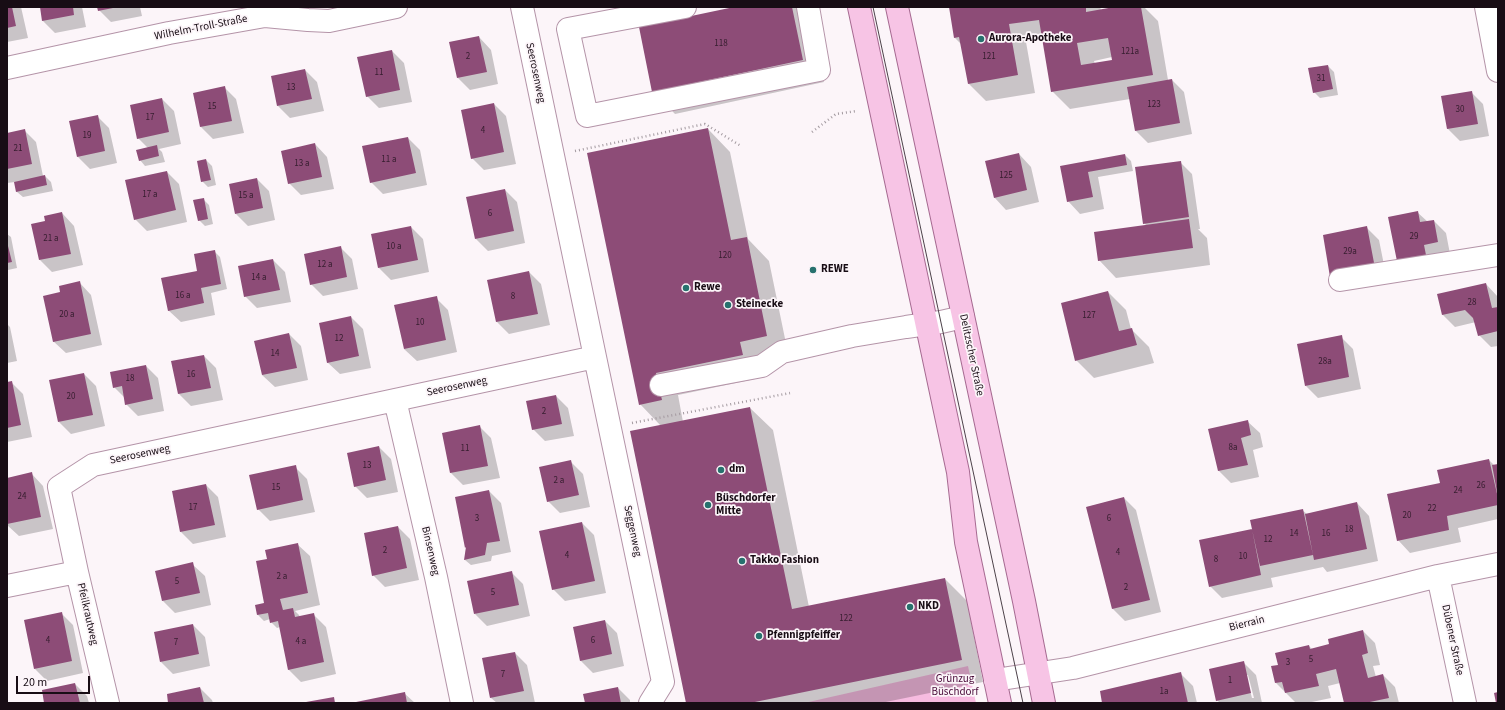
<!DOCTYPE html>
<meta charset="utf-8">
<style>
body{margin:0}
#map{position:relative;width:1505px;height:710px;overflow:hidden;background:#fcf5f9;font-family:"Source Sans 3",sans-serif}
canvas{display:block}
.frame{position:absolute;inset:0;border:8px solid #180d15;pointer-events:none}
.scale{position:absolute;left:16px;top:676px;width:74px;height:18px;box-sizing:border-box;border:2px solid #180d15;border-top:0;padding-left:5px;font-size:12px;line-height:14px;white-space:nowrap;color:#180d15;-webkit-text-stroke:3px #fcf5f9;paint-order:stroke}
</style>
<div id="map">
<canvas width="1505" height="710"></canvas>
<div class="frame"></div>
<div class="scale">20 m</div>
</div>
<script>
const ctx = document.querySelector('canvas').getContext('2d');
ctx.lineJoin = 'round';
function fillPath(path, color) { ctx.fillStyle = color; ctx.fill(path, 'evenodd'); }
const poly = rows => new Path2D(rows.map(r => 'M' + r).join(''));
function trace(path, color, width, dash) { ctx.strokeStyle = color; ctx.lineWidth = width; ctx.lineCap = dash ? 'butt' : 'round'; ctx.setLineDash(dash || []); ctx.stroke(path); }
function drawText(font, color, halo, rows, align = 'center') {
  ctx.font = font + ' "Source Sans 3",sans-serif'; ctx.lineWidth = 3.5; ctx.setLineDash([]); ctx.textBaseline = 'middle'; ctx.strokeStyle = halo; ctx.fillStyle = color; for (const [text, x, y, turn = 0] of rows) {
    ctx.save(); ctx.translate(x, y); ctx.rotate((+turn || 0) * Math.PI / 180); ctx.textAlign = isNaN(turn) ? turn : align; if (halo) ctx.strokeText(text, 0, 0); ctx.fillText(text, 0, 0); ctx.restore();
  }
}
fillPath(poly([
 [968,666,976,703,804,703]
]), '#f6bbe0');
fillPath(poly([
 [7,7,21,7,28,38,7,42],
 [41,7,82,7,86,27,55,33,43,21],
 [98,7,140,7,142,16,111,22,99,10],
 [739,7,800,7,811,19,824,82,675,114,653,91],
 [950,7,1100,7,1101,10,1120,7,1144,7,1158,21,1168,80,1172,80,1184,92,1192,134,1148,143,1136,131,1130,99,1070,109,1052,91,1044,39,1026,42,1035,93,986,101,969,84,962,45,955,38],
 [1112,57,1113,61,1095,64,1094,61],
 [479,37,491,50,498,84,470,90,458,78],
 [392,51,404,63,412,102,379,108,367,96],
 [1328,66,1334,72,1338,95,1320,98,1314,92],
 [305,70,317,82,324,111,290,118,278,106],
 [224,87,236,99,244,133,213,139,201,127,194,94],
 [1471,92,1483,104,1489,136,1460,141,1448,129,1442,97],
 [162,99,174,111,181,144,159,149,162,152,165,162,145,166,140,160,148,148,138,138],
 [494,104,506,116,516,164,484,170,472,158],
 [97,116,109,128,117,163,90,169,78,157],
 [708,129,730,152,748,239,769,261,789,358,762,364,765,377,678,395,683,422,750,408,773,430,809,607,945,579,967,601,983,682,881,703,687,703,661,426,640,404],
 [24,130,36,142,43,176,45,176,51,182,53,191,23,197,17,192,15,182,7,183,7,134],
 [408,138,420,150,427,185,383,194,371,182],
 [315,144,327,157,334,189,301,195,289,183],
 [1019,154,1031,167,1039,202,1006,210,994,197],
 [1125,155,1131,161,1133,171,1098,177,1104,209,1080,214,1068,201,1061,167],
 [206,160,212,166,216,185,208,187,202,181],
 [1180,162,1192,174,1200,229,1198,229,1207,238,1210,265,1116,278,1099,260,1147,226,1144,223],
 [167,172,179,184,187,222,147,231,135,219],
 [257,179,269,191,275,220,248,226,236,214],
 [505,190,517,202,525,243,488,251,476,239],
 [203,199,209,205,213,224,205,226,199,220],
 [1417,212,1428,222,1434,221,1446,233,1450,254,1411,277],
 [62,213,74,226,83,265,52,272,40,260,47,222],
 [411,227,423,239,429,272,391,280,379,268],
 [1367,228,1379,240,1387,280,1343,288],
 [7,234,11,237,17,268,8,270,7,268],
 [340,247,352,259,358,289,323,296,311,284],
 [214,251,220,257,227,289,211,293,215,315,181,322,168,310,197,272],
 [273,260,285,272,291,302,257,308,245,296],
 [529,272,541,284,550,325,509,334,497,322,488,281],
 [79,282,91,295,102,345,66,353,53,341,62,293],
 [1486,284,1498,297,1498,346,1491,347,1479,335,1476,322,1455,327,1443,315,1438,295],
 [1108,292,1126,310,1131,329,1149,347,1154,363,1094,378,1076,360],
 [436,298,448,310,457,352,417,361,404,349],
 [351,317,363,329,371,368,340,374,327,362],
 [7,324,10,327,17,361,7,363],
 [289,334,301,346,308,380,275,387,262,375],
 [1341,337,1353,349,1361,389,1318,398,1306,386],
 [204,356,216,368,223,400,191,406,179,394,173,362],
 [146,366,158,378,164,411,138,416,126,404,125,398,114,387],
 [84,374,96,386,105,426,71,434,59,422],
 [11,382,23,394,32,437,7,442,7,383],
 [556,396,568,408,574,436,545,441,533,429],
 [1247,421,1260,433,1263,447,1253,450,1259,477,1231,483,1219,471,1209,430],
 [479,426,491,438,500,478,463,485,451,473,443,434],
 [379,447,391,459,398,492,367,498,355,486],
 [1489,460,1495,466,1498,465,1498,519,1458,528,1461,542,1410,553,1398,540,1441,484],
 [571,462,583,474,590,507,560,513,548,501],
 [295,467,307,479,315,512,270,521,258,509],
 [31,473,43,486,53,529,19,536,7,525,7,479],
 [206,485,218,497,226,537,193,544,181,532],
 [489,491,501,503,511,552,492,556,491,561,471,565,465,560,466,547,456,498],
 [1124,498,1136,510,1161,612,1125,621,1113,609,1087,507],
 [1357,503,1369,516,1378,561,1327,572,1323,567,1271,578,1273,587,1222,598,1210,586,1200,541,1254,530,1302,510,1307,514],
 [582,523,594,535,606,593,565,601,553,589],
 [398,527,410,539,419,580,385,587,373,575],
 [297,544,310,556,320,605,295,611,299,615,300,617,314,615,326,627,336,674,301,682,289,670,280,627,277,628,271,622,270,619,264,621,258,615,256,606,266,603,268,560],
 [192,564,205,576,211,605,175,613,163,601],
 [511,572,523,584,530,616,487,626,475,614],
 [61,613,73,625,83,673,47,681,35,669],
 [605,621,617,633,624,666,593,673,581,661,574,628],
 [193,625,205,637,210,666,173,674,161,662],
 [1363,631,1375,643,1380,665,1373,666,1376,677,1383,675,1395,687,1399,703,1345,703,1340,683,1328,686,1331,698,1307,703,1296,703,1276,683,1279,666,1309,646,1312,649,1330,645],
 [515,653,527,665,535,703,497,703,491,698],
 [1244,663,1256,675,1262,703,1220,703,1217,700],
 [1246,675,1248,675,1254,698,1252,698],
 [1181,674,1193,686,1197,703,1103,703],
 [75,684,87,696,89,703,45,703],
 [200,688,212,700,213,703,170,703],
 [618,688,630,700,630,703,586,703],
 [404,693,415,703,358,703]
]), '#0003');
fillPath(poly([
 [7,7,12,7,16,26,7,28],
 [40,7,73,7,74,15,42,21],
 [97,7,113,7,113,8,98,11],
 [734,7,792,7,803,60,652,92,639,27],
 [949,7,1086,7,1086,12,1114,7,1141,7,1153,75,1051,92,1039,20,1009,24,1018,75,968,84,959,37,954,38],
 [1108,38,1112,60,1081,65,1077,43],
 [479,36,487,72,457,78,449,42],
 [392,50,400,90,366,97,357,57],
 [1328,65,1333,89,1313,93,1308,68],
 [305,69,312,99,277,106,271,76],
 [1172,79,1180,123,1135,131,1127,87],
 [225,86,232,121,200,127,193,93],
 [1472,91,1478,124,1447,129,1441,96],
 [162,98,169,132,137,139,130,105],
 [494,103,504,152,471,159,461,110],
 [98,115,105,151,77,157,69,121],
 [708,128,731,240,747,237,767,336,740,342,743,355,656,373,662,400,639,405,587,153],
 [25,129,32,164,7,169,7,133],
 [408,137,416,173,370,183,362,146],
 [315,143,322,177,288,184,281,151],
 [157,145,159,156,139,161,136,150],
 [1019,153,1027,190,994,198,985,161],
 [1125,154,1127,165,1088,172,1093,197,1067,202,1060,166],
 [206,159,211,180,201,182,197,161],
 [1181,161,1189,217,1143,224,1135,167],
 [167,171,176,210,134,220,125,180],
 [45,175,47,185,16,192,14,182],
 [257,178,263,208,235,214,229,184],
 [505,189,514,231,475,239,466,197],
 [204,198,208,219,198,221,193,200],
 [1418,211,1420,222,1434,220,1438,242,1424,245,1427,260,1398,266,1388,217],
 [62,212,71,254,39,260,31,224,45,221,44,216],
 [1189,219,1193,248,1098,261,1094,232],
 [411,226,418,260,378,268,371,234],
 [1367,226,1375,268,1330,277,1323,235],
 [7,242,12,262,7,263],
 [341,246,347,277,310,285,304,254],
 [215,250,221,284,201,288,204,303,168,311,161,278,197,271,194,254],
 [273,259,280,290,244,297,238,266],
 [529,271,538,314,496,322,487,280],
 [80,281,91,334,53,342,43,296,60,292,59,286],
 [1486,283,1492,308,1498,307,1498,331,1478,336,1473,318,1465,310,1442,315,1437,294],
 [1108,291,1119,331,1132,328,1137,345,1075,361,1061,303],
 [437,296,446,340,404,349,394,305],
 [351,316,359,356,327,363,319,323],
 [289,333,297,368,262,375,254,341],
 [1342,335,1349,377,1305,386,1297,344],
 [204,355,211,388,178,394,171,361],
 [146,365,153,399,125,405,122,386,113,388,110,372],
 [84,373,93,415,58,422,49,380],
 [12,381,21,425,7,428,7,382],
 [556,395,562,424,532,430,526,401],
 [750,407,792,609,945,578,962,660,750,703,686,703,630,431],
 [1248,420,1251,435,1241,438,1248,465,1218,471,1208,429],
 [480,425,488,466,450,473,442,433],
 [379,446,386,480,354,487,347,453],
 [1489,459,1498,498,1498,505,1447,516,1449,530,1397,541,1387,494,1440,483,1437,470],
 [571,460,579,495,547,502,539,467],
 [1498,464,1498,492,1497,492,1492,465],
 [296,465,303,500,257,510,249,475],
 [32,472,41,517,7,524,7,478],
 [206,484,215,525,180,532,172,491],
 [489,490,500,541,487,543,485,555,464,560,466,547,465,548,455,497],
 [1124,497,1150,600,1112,609,1086,507],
 [1357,502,1367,549,1314,560,1305,514],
 [1303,509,1313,555,1260,566,1250,520],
 [582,522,595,581,552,590,539,531],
 [398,526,407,568,372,576,364,533],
 [1252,529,1261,575,1209,587,1199,540],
 [298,543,308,593,280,599,283,610,293,608,295,617,314,613,324,662,288,670,278,621,270,623,268,613,257,615,255,605,264,603,256,561,267,559,265,550],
 [193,562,200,593,162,601,155,571],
 [512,571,519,605,474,614,467,581],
 [62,612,72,661,34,669,24,620],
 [605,620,612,654,580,661,573,627],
 [193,624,199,654,160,662,154,632],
 [1363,630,1368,653,1362,655,1368,678,1383,674,1389,698,1365,703,1344,703,1336,669,1316,674,1319,686,1285,693,1282,682,1275,683,1271,666,1278,665,1275,653,1309,645,1310,649,1329,644,1328,639],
 [515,652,524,691,490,698,482,658],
 [1244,661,1251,693,1216,701,1209,669],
 [1181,672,1188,703,1102,703,1100,691],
 [75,683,80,703,44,703,42,690],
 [200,687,204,703,168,703,167,694],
 [618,687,621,703,585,703,583,694],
 [405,692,407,703,357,703,356,702],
 [1498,692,1498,703,1496,703,1494,693],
 [334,697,335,703,306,703,306,702]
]), '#8d4c77');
const minor = poly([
 [685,7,568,29,587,116,819,70,808,7],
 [1486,7,1498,71],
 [7,68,169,33,265,16,308,20,329,21,396,7],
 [1340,280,1498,255],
 [595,357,663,682,650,703],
 [661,385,762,366,782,352,852,336,906,327,941,322,963,317],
 [395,400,436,577,462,703],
 [77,572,59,487,93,465,595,357,522,7],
 [1438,576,1465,703],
 [7,586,77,572,108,703],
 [995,680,1073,668,1438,576,1498,564]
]);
const major = poly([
 [859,7,958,472,966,542,1000,703],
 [897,7,1024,601,1044,703]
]);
trace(minor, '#b494a8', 24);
trace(major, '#a66a91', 24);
trace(poly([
 [812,132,836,114,857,111],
 [575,151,705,124,741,146],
 [632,423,790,393]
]), '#a39aa0', 2.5, [1, 3]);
trace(minor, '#fff', 22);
trace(major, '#f7c4e5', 22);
trace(poly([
 [873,7,1023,703]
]), '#4c4149', 1);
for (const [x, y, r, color] of [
 [981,39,4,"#27716e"],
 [813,270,4,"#27716e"],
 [686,288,4,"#27716e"],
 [728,305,4,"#27716e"],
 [721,470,4,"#27716e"],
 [708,505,4,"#27716e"],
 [742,561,4,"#27716e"],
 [910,607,4,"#27716e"],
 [759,636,4,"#27716e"]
]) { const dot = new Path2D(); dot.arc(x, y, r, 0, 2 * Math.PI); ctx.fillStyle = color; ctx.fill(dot); trace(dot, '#fcf5f9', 1.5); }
drawText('9px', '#351d2e', null, [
 ["118",721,44],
 ["121a",1130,52],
 ["2",468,57],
 ["121",989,57],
 ["11",379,73],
 ["31",1321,79],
 ["13",291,88],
 ["123",1154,105],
 ["15",212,107],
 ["30",1460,110],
 ["17",150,118],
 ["4",483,131],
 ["19",87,136],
 ["21",18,149],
 ["11 a",389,160],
 ["13 a",302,164],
 ["125",1006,176],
 ["17 a",150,195],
 ["15 a",246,196],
 ["6",490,214],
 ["29",1414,237],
 ["21 a",51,239],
 ["10 a",394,247],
 ["29a",1350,252],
 ["120",725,256],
 ["12 a",325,265],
 ["14 a",259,278],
 ["16 a",183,296],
 ["8",513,297],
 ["28",1472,303],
 ["20 a",67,315],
 ["127",1089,316],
 ["10",420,323],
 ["12",339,339],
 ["14",275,354],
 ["28a",1325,362],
 ["16",191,375],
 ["18",130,379],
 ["20",71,397],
 ["2",544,412],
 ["8a",1233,448],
 ["11",465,449],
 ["13",367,466],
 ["2 a",559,481],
 ["26",1481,486],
 ["15",276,488],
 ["24",1458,491],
 ["24",22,497],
 ["17",193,508],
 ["22",1432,509],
 ["20",1407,516],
 ["3",477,519],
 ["6",1109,519],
 ["18",1349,530],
 ["14",1294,534],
 ["16",1326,534],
 ["12",1268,540],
 ["2",385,551],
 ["4",1118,553],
 ["4",567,556],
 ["10",1243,557],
 ["8",1216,560],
 ["2 a",282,577],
 ["5",177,582],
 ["2",1126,588],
 ["5",493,593],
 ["122",846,619],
 ["4",48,641],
 ["6",593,641],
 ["4 a",301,642],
 ["7",176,643],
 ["5",1311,660],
 ["3",1288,663],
 ["7",503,675],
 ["1",1230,681],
 ["1a",1164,692]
]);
drawText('11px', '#180d15', '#fcf5f9', [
 ["Wilhelm-Troll-Straße",201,28,-11],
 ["Seerosenweg",535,73,78],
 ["Delitzscher Straße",971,355,78],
 ["Seerosenweg",457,387,-12],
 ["Seerosenweg",140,455,-12],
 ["Seggenweg",632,531,78],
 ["Binsenweg",430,551,77],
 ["Pfeilkrautweg",87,614,77],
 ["Bierrain",1247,624,-14],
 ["Dübener Straße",1452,640,78]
]);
drawText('bold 11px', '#180d15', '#fcf5f9', [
 ["Aurora-Apotheke",989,39],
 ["REWE",821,270],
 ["Rewe",694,288],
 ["Steinecke",736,305],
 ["dm",729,470],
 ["Büschdorfer",716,499],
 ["Mitte",716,512],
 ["Takko Fashion",750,561],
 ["NKD",918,607],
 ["Pfennigpfeiffer",767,636]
], 'left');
drawText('11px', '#490a39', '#fcf5f9', [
 ["Grünzug",955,680],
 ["Büschdorf",955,693]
]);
</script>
